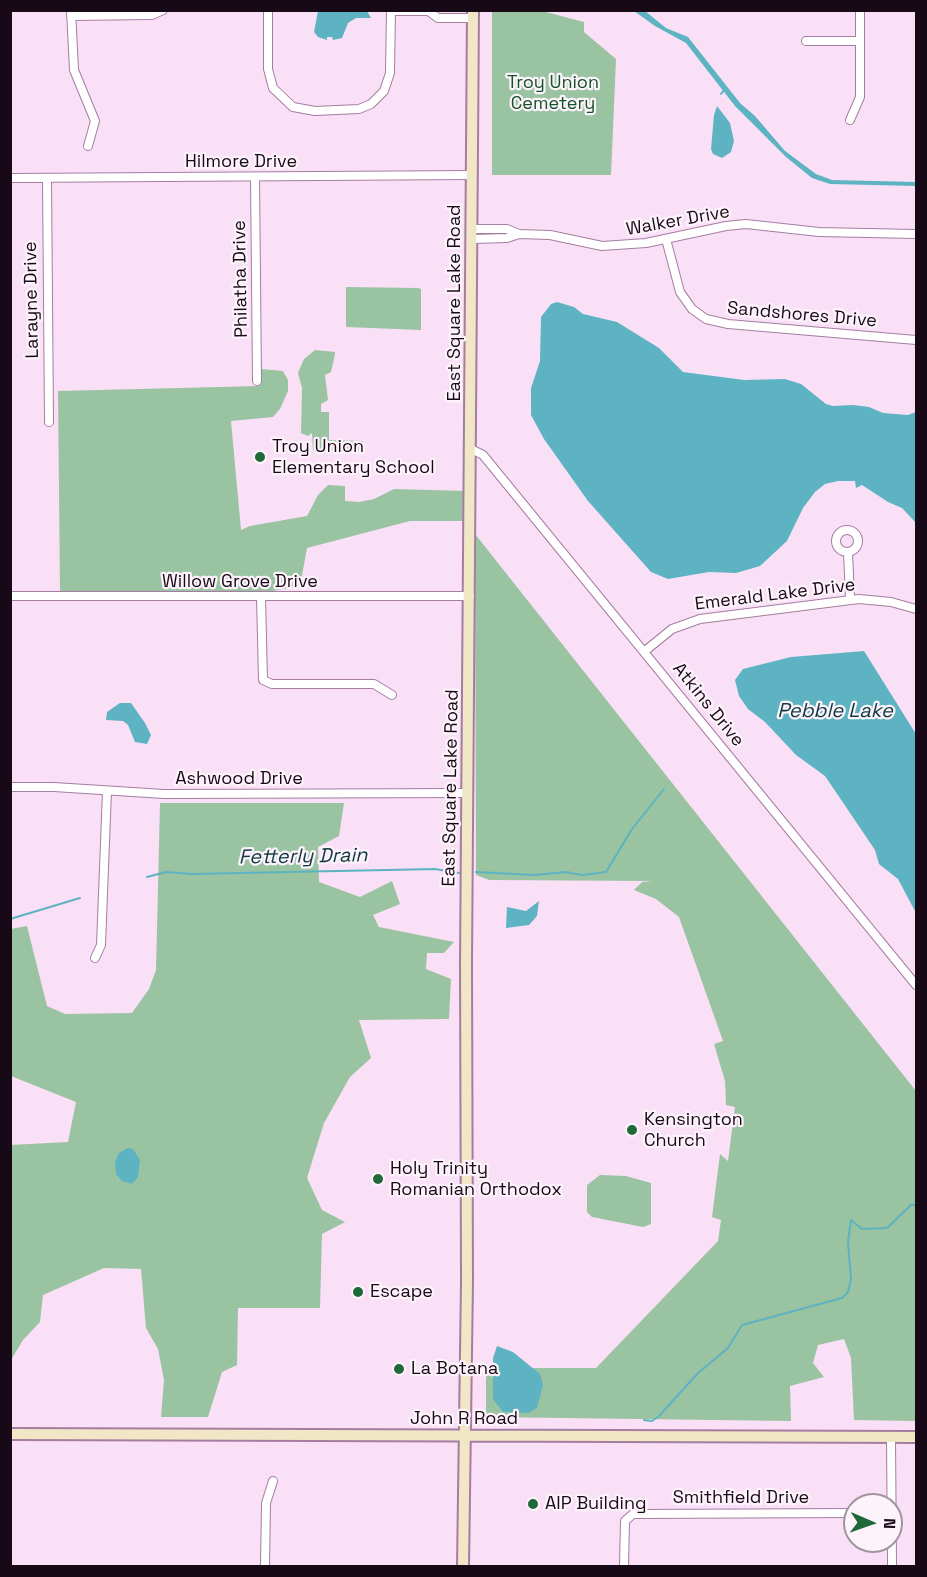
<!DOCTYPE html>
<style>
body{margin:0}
#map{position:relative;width:927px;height:1577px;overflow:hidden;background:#fae0f6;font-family:"Space Grotesk",sans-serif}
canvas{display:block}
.frame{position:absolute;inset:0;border:12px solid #170916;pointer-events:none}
.north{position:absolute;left:843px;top:1493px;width:60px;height:60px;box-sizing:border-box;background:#fcf3fb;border:2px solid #a0959f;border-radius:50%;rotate:92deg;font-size:16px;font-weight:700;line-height:24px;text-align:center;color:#170916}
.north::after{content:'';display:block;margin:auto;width:21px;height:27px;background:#1e6937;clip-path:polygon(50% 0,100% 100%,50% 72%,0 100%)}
</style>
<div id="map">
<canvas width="927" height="1577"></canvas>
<div class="frame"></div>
<div class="north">N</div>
</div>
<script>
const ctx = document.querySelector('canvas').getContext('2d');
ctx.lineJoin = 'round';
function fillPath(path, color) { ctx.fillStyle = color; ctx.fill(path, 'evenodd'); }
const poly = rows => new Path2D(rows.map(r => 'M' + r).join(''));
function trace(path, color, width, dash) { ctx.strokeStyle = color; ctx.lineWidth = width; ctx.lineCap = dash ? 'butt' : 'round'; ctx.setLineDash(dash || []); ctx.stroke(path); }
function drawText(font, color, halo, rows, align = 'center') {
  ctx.font = font + ' "Space Grotesk",sans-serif'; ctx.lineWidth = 4.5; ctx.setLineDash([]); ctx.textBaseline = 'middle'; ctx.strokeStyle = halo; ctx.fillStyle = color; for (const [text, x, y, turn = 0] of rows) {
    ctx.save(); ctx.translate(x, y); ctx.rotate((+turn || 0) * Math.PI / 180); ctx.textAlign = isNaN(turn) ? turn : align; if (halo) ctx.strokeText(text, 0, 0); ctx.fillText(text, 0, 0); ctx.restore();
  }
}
fillPath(poly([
 [492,11,542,11,584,22,584,32,616,59,611,175,492,175],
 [346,287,418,288,421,289,421,330,346,327],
 [315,350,335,352,335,354,331,372,325,375,328,400,321,404,321,412,329,412,329,440,363,441,363,451,313,450,312,433,308,436,301,433,302,388,298,373,304,359],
 [261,369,283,371,288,380,288,391,280,409,273,417,231,421,241,530,250,526,307,516,318,495,328,485,345,486,345,501,359,502,374,499,394,489,466,491,465,521,410,521,307,548,300,586,267,592,60,592,58,391,259,386],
 [475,534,916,1091,916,1421,854,1420,851,1358,844,1339,818,1345,813,1363,824,1377,790,1386,791,1421,486,1417,486,1368,596,1368,718,1241,721,1220,712,1217,720,1154,728,1161,735,1107,726,1105,725,1081,714,1044,723,1041,679,917,656,899,634,890,642,882,653,881,489,880,476,875],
 [160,803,344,803,339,836,318,847,319,882,360,897,392,881,400,904,373,915,379,927,454,942,444,953,427,953,426,969,451,979,449,1019,359,1020,371,1058,350,1077,324,1123,307,1178,322,1210,345,1222,322,1234,320,1308,238,1308,237,1365,222,1372,208,1417,161,1417,164,1380,158,1349,146,1328,141,1269,104,1268,43,1295,40,1322,23,1340,11,1360,10,1145,68,1142,76,1102,11,1076,11,929,27,926,47,1006,65,1014,132,1013,149,989,156,970],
 [600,1175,626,1176,651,1183,651,1224,643,1227,592,1217,587,1212,587,1185]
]), '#9ac3a2');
fillPath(poly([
 [318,11,367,11,371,18,356,18,348,23,342,38,333,40,332,37,327,37,327,40,318,37,314,32],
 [634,11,645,11,666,28,688,37,740,103,755,116,785,151,816,174,832,180,916,182,916,186,830,184,812,178,786,157,735,106,686,43,655,26],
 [717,106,730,123,734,141,731,152,722,158,713,154,711,149,714,115],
 [557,302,574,307,583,314,617,322,659,348,683,372,744,380,785,379,801,384,826,404,833,406,853,405,869,407,883,413,908,415,916,412,916,523,902,508,888,502,862,485,856,488,855,481,838,481,825,484,815,492,803,508,787,541,760,566,736,573,709,572,668,579,651,572,588,501,544,439,531,415,531,388,540,361,541,317,551,304],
 [864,651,916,734,916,913,898,879,879,864,875,850,825,776,796,755,765,722,748,709,739,696,735,680,743,669,791,657],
 [120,703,131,703,145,723,151,735,147,744,135,742,128,725,123,721,106,720,107,712],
 [539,901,537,916,529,925,506,928,507,907,526,911],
 [128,1148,133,1149,140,1160,138,1177,132,1184,122,1181,116,1174,115,1162,119,1153],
 [497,1346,513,1352,540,1374,543,1385,537,1408,528,1413,503,1412,493,1399,493,1358]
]), '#5db3c2');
trace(poly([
 [721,94,724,90],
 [476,872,534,875,566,872,582,875,606,872,632,829,664,789],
 [147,877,166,872,192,874,435,869,459,873],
 [10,919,80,898],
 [644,1420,652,1421,659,1416,698,1373,728,1348,742,1325,842,1298,848,1292,851,1279,848,1242,851,1220,862,1229,887,1228,911,1205,916,1205]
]), '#5db3c2', 2);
const minor = poly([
 [71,10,74,70,95,121,88,146],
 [268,10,268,69,273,88,293,107,315,111,359,109,371,104,384,91,390,73,391,10],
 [427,10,438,18,473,18],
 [391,11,426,11],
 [71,16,152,15,163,10],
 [806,41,860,41],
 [850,120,860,97,860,10],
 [255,177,257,381],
 [10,178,472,175],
 [47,178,49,422],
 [473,229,507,229,519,234,550,235,602,246,646,243,726,226,746,224,819,232,916,234],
 [473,239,507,238,519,234],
 [666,239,680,292,692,309,706,319,728,324,916,340],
 [471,449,483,455,916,985],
 '836 541a11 11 0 1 1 22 0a11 11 0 1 1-22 0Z',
 [848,552,850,599],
 [10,596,470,596],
 [261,597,263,680,272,684,374,684,392,695],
 [645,651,672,629,700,619,859,599,891,602,916,609],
 [10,787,54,787,164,794,468,793],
 [95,958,101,945,107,791],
 [891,1437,892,1566],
 [265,1566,266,1503,273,1481],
 [624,1566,625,1521,633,1514,855,1513]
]);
const secondary = poly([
 [10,1434,916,1437],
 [463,1566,467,1281,466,963,473,10]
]);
trace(minor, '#a57da0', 10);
trace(secondary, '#a57da0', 14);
trace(minor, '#fff', 8);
trace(secondary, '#f1e6c5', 10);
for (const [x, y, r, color] of [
 [260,457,6,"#1e6937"],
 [632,1130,6,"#1e6937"],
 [378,1179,6,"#1e6937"],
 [358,1292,6,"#1e6937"],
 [399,1369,6,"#1e6937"],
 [533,1504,6,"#1e6937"]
]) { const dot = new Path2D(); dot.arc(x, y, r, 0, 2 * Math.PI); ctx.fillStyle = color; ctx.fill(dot); trace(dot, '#fcf3fb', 2); }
drawText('18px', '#135128', '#fcf3fb', [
 ["Troy Union",553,83],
 ["Cemetery",553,104]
]);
drawText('18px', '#170916', '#fcf3fb', [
 ["Hilmore Drive",241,162],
 ["Walker Drive",678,221,-10],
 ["Philatha Drive",241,279,-91],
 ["Larayne Drive",32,300,-91],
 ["East Square Lake Road",455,303,-90],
 ["Sandshores Drive",802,315,5],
 ["Willow Grove Drive",240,582],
 ["Emerald Lake Drive",775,595,-7],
 ["Atkins Drive",708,705,51],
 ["Ashwood Drive",239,779],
 ["East Square Lake Road",451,788,-89],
 ["John R Road",464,1419],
 ["Smithfield Drive",741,1498]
]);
drawText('18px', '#170916', '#fcf3fb', [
 ["Troy Union",272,447],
 ["Elementary School",272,468],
 ["Kensington",644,1120],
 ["Church",644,1141],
 ["Holy Trinity",390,1169],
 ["Romanian Orthodox",390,1190],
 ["Escape",370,1292],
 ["La Botana",411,1369],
 ["AIP Building",545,1504]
], 'left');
drawText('italic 20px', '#103940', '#fcf3fb', [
 ["Pebble Lake",835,712],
 ["Fetterly Drain",303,857,-1]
]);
</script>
